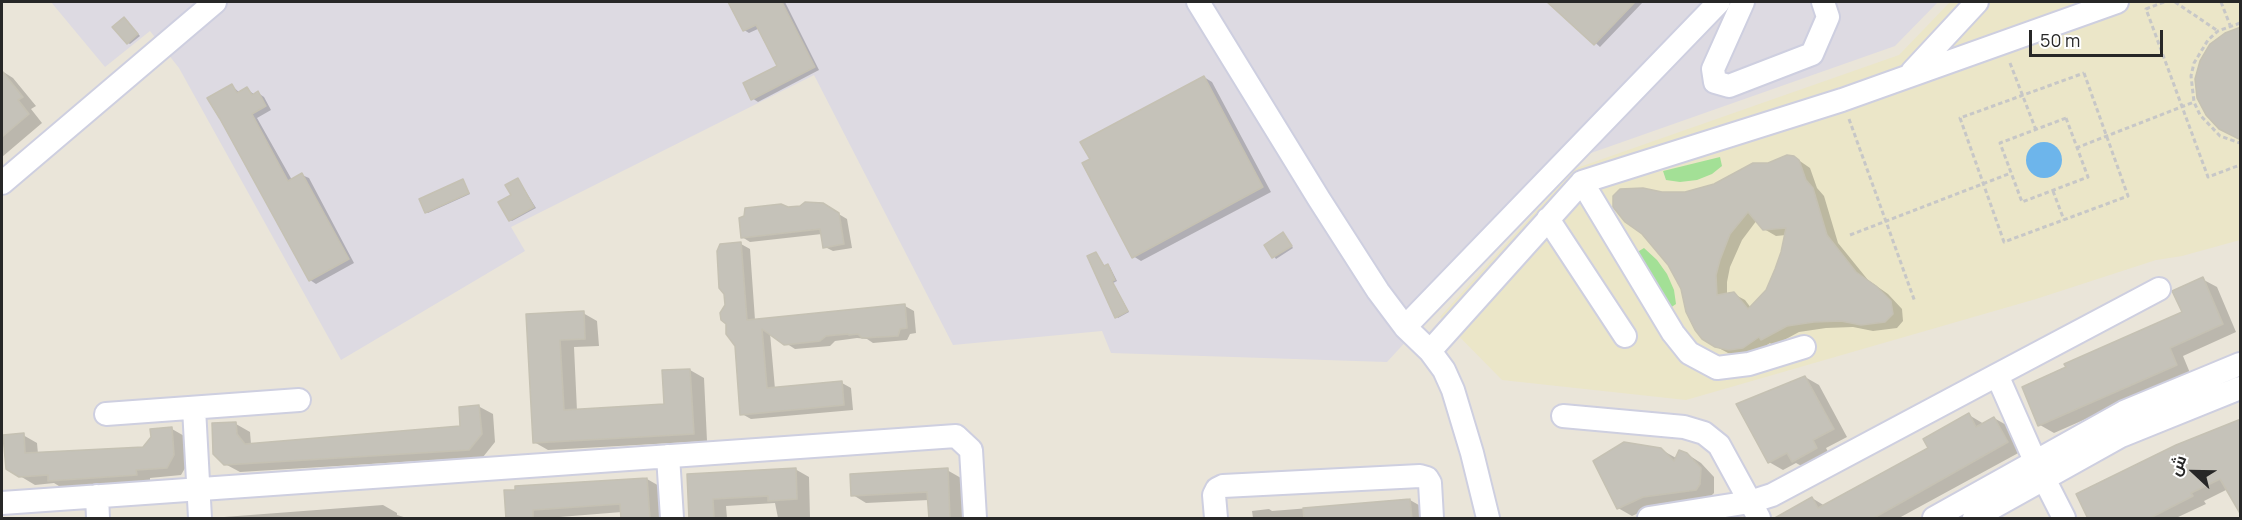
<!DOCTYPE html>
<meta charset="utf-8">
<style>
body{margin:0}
#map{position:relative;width:2242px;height:520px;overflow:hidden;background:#eae5d9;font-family:Manrope,Cairo,sans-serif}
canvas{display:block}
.frame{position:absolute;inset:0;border:3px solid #272727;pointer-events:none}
.north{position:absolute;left:2164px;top:442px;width:60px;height:60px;-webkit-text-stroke:4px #fff;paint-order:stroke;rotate:292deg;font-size:16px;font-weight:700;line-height:24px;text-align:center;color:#272727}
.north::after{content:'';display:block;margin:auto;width:21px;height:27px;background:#272727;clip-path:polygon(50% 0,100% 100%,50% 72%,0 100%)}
.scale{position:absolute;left:2029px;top:30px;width:134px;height:27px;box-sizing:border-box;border:3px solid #272727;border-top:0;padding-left:8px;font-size:18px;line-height:21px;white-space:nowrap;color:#272727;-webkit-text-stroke:4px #fff;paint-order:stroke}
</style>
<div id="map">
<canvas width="2242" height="520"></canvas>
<div class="frame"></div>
<div class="north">ش</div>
<div class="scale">50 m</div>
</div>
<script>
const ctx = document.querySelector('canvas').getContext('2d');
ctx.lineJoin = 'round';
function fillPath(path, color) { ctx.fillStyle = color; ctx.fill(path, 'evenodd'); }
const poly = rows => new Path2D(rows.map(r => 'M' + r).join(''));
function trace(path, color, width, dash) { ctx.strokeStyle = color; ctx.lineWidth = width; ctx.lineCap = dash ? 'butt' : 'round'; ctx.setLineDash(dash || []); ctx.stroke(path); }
fillPath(poly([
 [51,2,1938,2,1895,46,1574,159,1387,362,1111,353,1102,331,953,345,814,75,511,227,525,251,341,360,179,68,150,31,105,67]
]), '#dddae2');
fillPath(poly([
 [1950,2,2240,2,2240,240,2182,256,2156,260,2036,299,1686,400,1502,380,1440,317,1574,169,1899,55]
]), '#ebe6c8');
fillPath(poly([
 [1720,157,1722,166,1712,174,1697,180,1680,182,1666,180,1663,171],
 [1644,248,1657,260,1667,274,1674,290,1676,304,1667,310,1634,254]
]), '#a3e096');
fillPath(poly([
 '2026 160a18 18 0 1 1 36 0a18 18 0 1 1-36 0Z'
]), '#6db5eb');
fillPath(poly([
 [729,2,785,2,819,70,758,102,752,98,779,67,760,28,749,33,744,30],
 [1550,2,1643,2,1600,47],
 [126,20,140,36,130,44,128,43],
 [2,71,13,78,36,106,31,109,42,123,2,157],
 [1204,77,1212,82,1271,192,1141,261,1133,256],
 [232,86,240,93,247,89,255,95,258,93,264,97,271,110,257,118,292,180,302,175,309,178,354,263,316,284,310,280],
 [1794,157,1810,168,1817,188,1824,196,1838,243,1868,280,1888,294,1902,309,1903,321,1897,328,1873,331,1853,327,1826,328,1799,332,1773,346,1770,343,1755,353,1741,355,1728,353,1715,346,1661,193,1685,193,1714,186,1768,165],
 [1757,220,1764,229,1776,236,1786,235,1777,270,1767,290,1751,308,1745,300,1734,294,1727,295,1727,282,1730,267,1742,240],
 [518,179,536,208,512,221,510,220,513,195],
 [463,181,470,194,428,213,426,212],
 [822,204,847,219,852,248,833,251,825,247,822,234,750,242,742,237,745,217],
 [1283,234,1293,248,1276,259,1266,245],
 [741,244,750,249,755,320,905,306,914,311,916,333,910,334,907,340,873,343,867,339,857,338,835,341,830,346,795,349,770,333,775,389,842,383,851,388,853,410,751,419,742,414,736,345,726,306],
 [1096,253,1105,267,1110,267,1117,281,1113,283,1129,312,1118,318,1116,316],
 [2202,279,2217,287,2236,332,2183,356,2190,373,2054,433,2040,425,2184,312],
 [583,313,597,321,599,346,574,347,577,411,665,406,690,370,704,378,707,441,548,450,534,442,527,316],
 [1805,377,1819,385,1847,437,1826,448,1830,456,1807,469,1796,463,1783,470,1769,462],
 [478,406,493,414,495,442,483,457,240,472,225,464,236,424,250,432,251,444,462,427],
 [1969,415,1984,424,1994,418,2008,426,2022,451,1899,518,1785,518,1812,498,1825,506,1930,448],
 [2240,420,2228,489,2204,501,2206,504,2176,518,2090,518,2078,495,2213,430],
 [172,429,186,437,188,463,181,475,150,478,150,482,64,489,54,483,35,485,20,476,23,435,37,443,38,454,144,449,152,438,152,430],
 [1660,449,1676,458,1687,454,1701,463,1714,477,1714,493,1710,497,1658,504,1632,516,1618,508],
 [795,469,809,477,810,518,778,518,775,503,726,506,727,518,690,518,688,476],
 [947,470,961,478,963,518,930,518,929,500,866,503,853,495],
 [647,479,661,487,663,518,623,518,622,512,547,518,507,518,505,492],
 [1410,500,1424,508,1425,518,1253,518,1252,511,1269,509,1272,511],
 [383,505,397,513,397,515,407,518,224,518,224,517]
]), '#0003');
const building = poly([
 [728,2,782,2,815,67,751,100,743,83,777,66,756,25,743,31,728,2],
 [1547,2,1635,2,1594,45,1547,2],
 [124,17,138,34,127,44,112,27,124,17],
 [2241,27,2241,140,2219,129,2206,115,2197,98,2195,79,2200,61,2210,44,2225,33,2241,27],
 [2,71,23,97,18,100,29,114,2,137,2,71],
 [1204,76,1263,187,1132,258,1082,163,1090,159,1080,142,1204,76],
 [232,84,237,93,247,87,252,95,258,91,266,106,252,114,288,181,302,173,349,259,309,281,220,119,207,98,232,84],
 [1787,155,1794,156,1799,160,1806,180,1813,188,1827,235,1856,272,1876,286,1891,301,1893,314,1885,322,1861,325,1841,321,1814,322,1787,326,1761,340,1759,337,1743,348,1729,350,1715,347,1702,339,1695,330,1686,312,1681,289,1668,265,1642,234,1625,222,1613,207,1613,196,1620,189,1643,188,1662,192,1685,192,1714,184,1753,163,1768,163,1787,155],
 [1748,212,1763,230,1786,228,1781,252,1775,269,1766,290,1748,309,1734,292,1717,295,1716,275,1720,260,1730,234,1748,212],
 [518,178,534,207,509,221,498,202,511,195,505,185,518,178],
 [463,179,469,193,425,213,419,199,463,179],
 [805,202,823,203,839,213,844,244,823,248,820,229,741,238,739,218,744,216,745,208,781,204,788,207,800,206,805,202],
 [1283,232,1292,246,1272,258,1264,245,1283,232],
 [741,242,747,320,905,304,907,328,900,329,898,336,862,338,858,334,849,335,848,334,826,336,820,341,784,345,762,329,767,388,842,381,844,405,740,415,735,346,726,334,726,324,721,320,720,313,725,305,724,294,719,288,717,251,720,244,741,242],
 [1096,252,1104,266,1108,264,1115,280,1112,281,1128,311,1115,318,1087,256,1096,252],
 [2203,277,2223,324,2170,348,2177,365,2038,426,2022,387,2066,367,2064,364,2182,312,2172,291,2203,277],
 [584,311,585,339,560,340,564,410,664,404,662,370,690,369,694,434,533,443,526,314,584,311],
 [1805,376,1834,429,1813,440,1817,448,1792,462,1787,453,1768,463,1736,404,1805,376],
 [479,405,482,434,469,450,224,465,213,454,212,423,236,422,237,434,245,444,460,426,459,407,479,405],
 [1969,413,1976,427,1994,417,2008,442,1872,519,1773,519,1812,497,1818,508,1928,448,1923,439,1969,413],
 [2241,419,2241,515,2220,479,2191,493,2193,496,2148,519,2088,519,2076,494,2176,445,2241,419],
 [172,427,174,455,167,468,136,470,137,475,48,481,48,475,19,477,6,469,3,435,24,433,25,453,143,447,151,437,150,429,172,427],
 [1624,442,1661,448,1674,461,1679,450,1687,453,1701,468,1700,484,1696,490,1643,497,1617,509,1593,461,1624,442],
 [796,468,797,499,768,501,768,496,713,499,714,519,689,519,687,474,796,468],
 [948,468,950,519,929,519,927,492,851,496,850,474,948,468],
 [647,478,650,519,621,519,620,504,533,510,533,519,506,519,504,490,515,490,515,486,647,478],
 [1410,499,1412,519,1304,519,1303,508,1410,499]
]);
fillPath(building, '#c5c2b9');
trace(building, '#c5c1b3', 1.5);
const minor = poly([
 [1198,2,1319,199,1378,291,1405,327,1430,351,1444,370,1453,390,1472,453,1488,518],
 [1743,2,1713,69,1715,82,1729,86,1812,54,1828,17,1823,2],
 [1912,72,1977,2],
 [1582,182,1673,333,1689,353,1717,368,1749,364,1804,347],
 [2,183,215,2],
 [1548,219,1625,336],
 [1405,327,1719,2],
 [1430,351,1582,182,1842,100,2117,2],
 [1997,375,2159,289],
 [194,408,200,518],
 [106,414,299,400],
 [1563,416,1684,427,1704,433,1719,445,1759,518],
 [668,456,672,518],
 [97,496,98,518],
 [2,503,956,436,971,450,975,518],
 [1216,518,1214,495,1217,489,1223,486,1420,476,1427,478,1430,483,1432,518],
 [1649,518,1750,502,1772,495,1997,375,2035,461,2064,518],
 [1934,518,2124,412,2240,364],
 [1974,518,2121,436,2240,388]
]);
trace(minor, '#cecfe0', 26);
trace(poly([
 [2164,2,2146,9,2208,177,2240,165],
 [2175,2,2218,31],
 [2221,2,2230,25],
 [2240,23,2218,31,2208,40,2194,63,2191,76,2194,102,2200,115,2220,136,2240,143],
 [2010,63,2036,130],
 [2084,73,2128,196,2004,242,1960,118,2084,73],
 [2066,118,2088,177,2022,202,2000,143,2066,118],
 [1849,119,1915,302],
 [2076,148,2194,102],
 [2053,191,2064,220],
 [1850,235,2011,173]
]), '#c7c7c7', 3, [4.5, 3]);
trace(minor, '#fff', 22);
</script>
